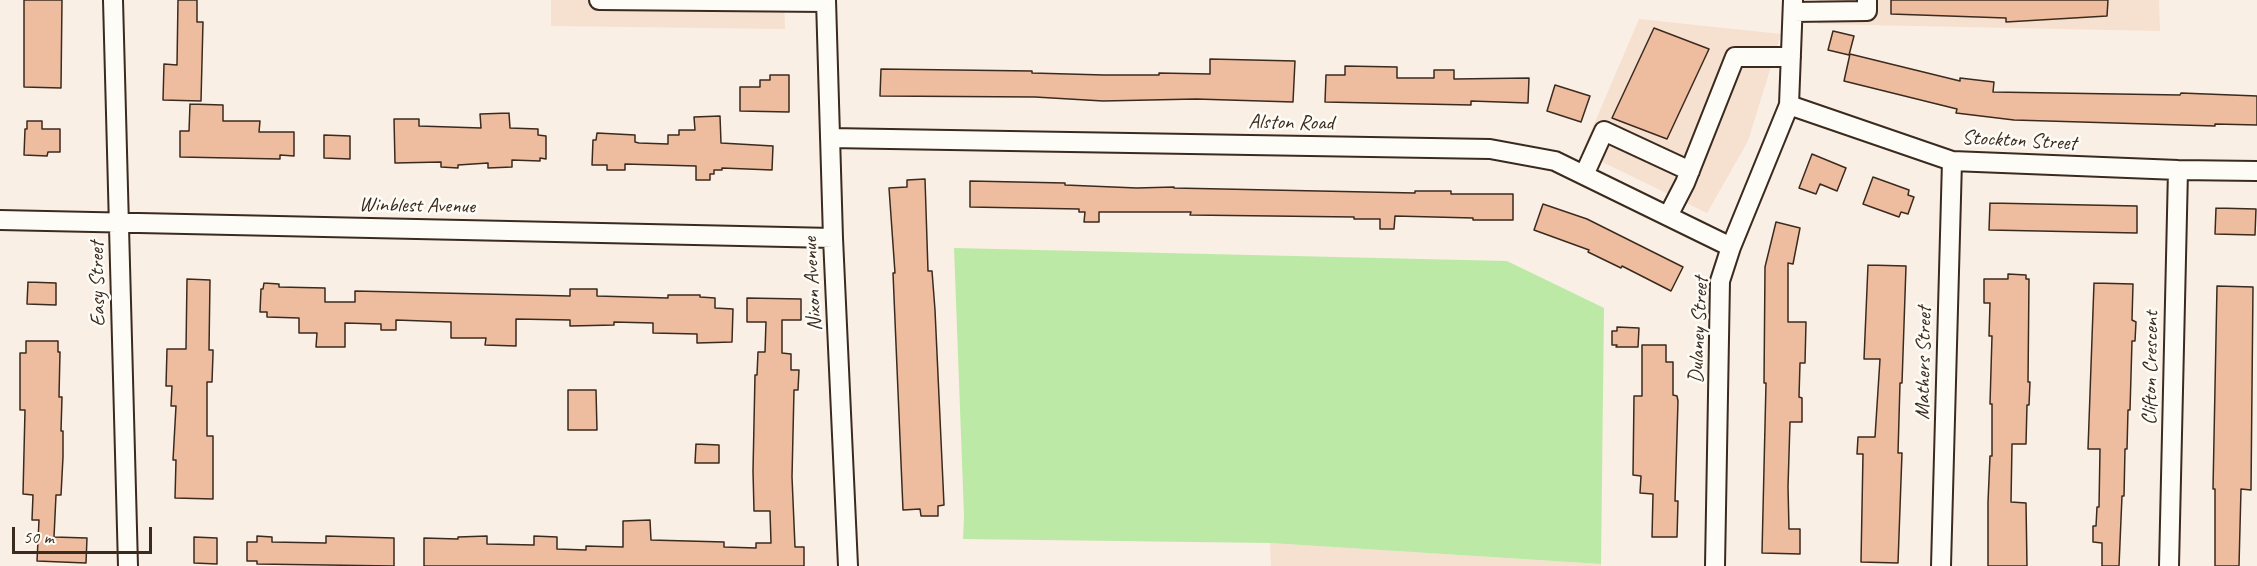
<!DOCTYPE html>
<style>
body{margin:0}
#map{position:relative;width:2257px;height:566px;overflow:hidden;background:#faefe5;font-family:Caveat,sans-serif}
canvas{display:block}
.scale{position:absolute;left:12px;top:527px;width:140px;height:27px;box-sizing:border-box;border:3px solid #3b2a1e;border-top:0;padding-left:8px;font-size:18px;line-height:21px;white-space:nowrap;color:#3b2a1e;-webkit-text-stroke:4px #fdfcf7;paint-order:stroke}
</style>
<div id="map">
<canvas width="2257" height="566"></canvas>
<div class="scale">50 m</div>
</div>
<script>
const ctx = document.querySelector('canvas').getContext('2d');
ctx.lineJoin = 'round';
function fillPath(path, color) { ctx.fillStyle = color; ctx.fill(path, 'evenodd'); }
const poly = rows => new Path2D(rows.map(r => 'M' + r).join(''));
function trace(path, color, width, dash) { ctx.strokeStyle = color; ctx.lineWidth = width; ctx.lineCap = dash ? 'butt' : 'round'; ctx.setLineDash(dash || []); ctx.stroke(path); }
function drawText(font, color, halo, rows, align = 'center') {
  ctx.font = font + ' Caveat,sans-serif'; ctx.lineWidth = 5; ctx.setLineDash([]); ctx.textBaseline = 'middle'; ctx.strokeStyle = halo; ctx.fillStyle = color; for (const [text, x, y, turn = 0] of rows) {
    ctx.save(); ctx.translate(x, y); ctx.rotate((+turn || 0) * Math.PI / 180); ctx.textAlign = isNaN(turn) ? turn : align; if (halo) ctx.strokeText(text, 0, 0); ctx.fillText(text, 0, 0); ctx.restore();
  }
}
fillPath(poly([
 [551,0,784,0,785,29,551,26],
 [1817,0,2159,0,2160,31,1817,24],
 [1639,19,1781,34,1748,141,1707,213,1582,152],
 [1270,543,1601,564,1601,566,1271,566]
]), '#f6e0d0');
fillPath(poly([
 [954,248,1507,261,1604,308,1601,564,1270,543,963,539,964,516]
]), '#bde9a7');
const building = poly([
 [24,0,62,0,61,88,24,87,24,0],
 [178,0,197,0,197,22,203,22,201,101,163,100,164,64,177,65,178,0],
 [1891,0,2108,0,2107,16,2006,22,2006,18,1891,14,1891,0],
 [1654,28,1709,49,1667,139,1612,118,1654,28],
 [1833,31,1854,36,1849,55,1828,50,1833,31],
 [1850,54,1960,81,1960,78,1994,82,1993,92,2180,95,2181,93,2257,96,2257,125,2215,124,2215,126,2014,120,1956,113,1957,109,1844,81,1850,54],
 [1210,59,1295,61,1293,102,1196,99,1103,101,1035,97,880,96,881,69,1032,71,1032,73,1104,75,1159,75,1159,73,1210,74,1210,59],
 [1345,66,1397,67,1397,78,1434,78,1434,70,1454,70,1454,79,1529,78,1528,103,1471,101,1471,105,1325,102,1326,75,1345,75,1345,66],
 [770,75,789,75,789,112,740,111,740,87,760,87,760,80,770,80,770,75],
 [1555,85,1590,96,1581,122,1547,111,1555,85],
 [190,104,223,105,223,121,260,121,259,132,294,132,294,156,280,155,280,159,180,157,180,131,189,131,190,104],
 [509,113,510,128,538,129,538,135,546,136,546,159,540,158,540,161,512,160,512,167,488,168,488,163,458,165,458,168,441,167,441,162,395,163,394,119,419,119,419,126,481,128,480,114,509,113],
 [720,116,721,143,773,146,772,170,722,168,722,170,714,170,714,174,710,174,710,180,696,180,696,166,625,164,625,170,607,170,607,165,592,165,593,140,596,140,597,133,635,135,635,142,639,143,668,144,668,135,679,135,679,130,695,130,694,117,720,116],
 [27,121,42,121,42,129,60,129,60,152,48,152,47,156,24,155,25,129,27,129,27,121],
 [324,135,350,136,350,159,324,158,324,135],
 [1812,154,1846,168,1837,191,1820,184,1816,194,1799,188,1812,154],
 [1873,177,1909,190,1908,195,1914,197,1908,214,1901,212,1899,217,1863,204,1873,177],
 [925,179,928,271,932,271,935,310,944,505,938,506,938,516,921,516,920,509,903,510,893,273,895,273,889,188,907,187,907,180,925,179],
 [970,181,1065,183,1065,185,1137,188,1174,187,1174,188,1415,193,1415,191,1451,191,1451,194,1513,194,1513,220,1473,220,1473,218,1395,216,1394,229,1380,229,1380,219,1354,219,1354,217,1190,215,1191,212,1099,212,1099,222,1084,222,1085,212,1079,212,1079,209,970,207,970,181],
 [1990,203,2137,206,2137,233,1989,230,1990,203],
 [1543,204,1587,219,1683,267,1671,291,1622,266,1621,268,1588,252,1589,250,1534,230,1543,204],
 [2216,208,2256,209,2255,235,2215,234,2216,208],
 [1776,222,1800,228,1793,264,1788,263,1788,322,1806,322,1805,363,1800,363,1799,397,1802,398,1802,422,1790,422,1788,487,1789,529,1800,529,1800,554,1762,553,1766,383,1764,383,1765,267,1776,222],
 [1868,265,1906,266,1902,383,1900,383,1898,453,1902,453,1898,563,1861,562,1863,454,1857,454,1858,437,1875,437,1880,359,1864,359,1868,265],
 [2008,274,2026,275,2026,279,2029,279,2028,382,2030,382,2029,405,2027,405,2026,444,2012,444,2011,502,2026,503,2027,566,1988,566,1988,502,1990,456,1992,456,1992,404,1990,404,1992,336,1989,336,1990,303,1984,303,1984,279,2008,279,2008,274],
 [187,279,210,280,209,350,213,350,213,354,212,382,207,382,207,436,213,436,213,499,175,498,176,460,173,460,176,406,171,406,172,386,166,386,167,349,186,349,187,279],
 [28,282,56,283,56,305,27,304,28,282],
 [264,283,279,284,279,287,325,288,325,302,355,302,355,291,570,296,570,289,597,289,597,296,668,298,668,295,700,295,700,297,715,298,715,308,733,309,732,342,697,343,697,334,653,333,653,323,614,322,614,325,570,326,570,320,516,319,516,346,485,345,486,338,451,338,451,322,396,320,396,330,381,330,381,324,345,323,345,347,316,347,317,333,299,333,299,318,267,317,267,312,260,312,261,289,263,289,264,283],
 [2094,283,2133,284,2132,320,2136,322,2135,341,2132,341,2130,410,2128,410,2127,449,2125,449,2124,496,2122,496,2119,566,2102,566,2102,543,2093,542,2093,526,2096,526,2097,507,2099,507,2100,449,2088,449,2094,283],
 [2217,286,2253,287,2251,490,2241,489,2239,566,2215,566,2215,489,2213,489,2217,286],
 [747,298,801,299,801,320,782,320,782,353,791,354,791,370,799,370,798,390,794,390,792,477,795,547,804,547,804,566,424,566,424,538,458,539,458,537,487,536,487,544,534,545,534,536,557,537,557,549,586,550,586,546,623,547,623,521,650,520,651,540,724,542,724,547,756,548,756,543,771,543,770,511,754,511,753,471,755,375,757,375,758,352,765,352,766,322,747,322,747,298],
 [1617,327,1639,328,1638,347,1616,347,1617,345,1612,345,1612,331,1617,331,1617,327],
 [26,341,58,341,58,352,60,352,59,397,62,397,61,431,63,431,63,457,61,495,56,495,54,537,87,538,86,563,37,561,39,520,32,520,33,495,23,494,25,410,20,410,20,353,26,353,26,341],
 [1642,345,1666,345,1666,362,1673,362,1673,395,1677,396,1678,401,1675,501,1678,501,1677,537,1652,537,1653,494,1640,493,1641,476,1633,475,1634,396,1642,396,1642,345],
 [568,390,596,390,597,430,568,430,568,390],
 [696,444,719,445,719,463,695,463,696,444],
 [257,536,272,537,272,542,326,543,326,536,394,538,394,566,257,564,257,561,247,561,247,542,257,542,257,536],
 [194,537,217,538,217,564,194,563,194,537]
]);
fillPath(building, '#eebd9f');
trace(building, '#3b2a1e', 1.5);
const minor = poly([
 [113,0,128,566],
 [599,0,826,2],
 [826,0,833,238,848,566],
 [1793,12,1867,11,1867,0],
 [1789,105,1952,161,2178,170,2257,171],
 [830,138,1490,149,1555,161,1731,247],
 [1584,175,1604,131,1690,171],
 [1668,216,1685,183,1735,57,1791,57],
 [0,220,833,238],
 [1715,566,1720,281,1731,247,1789,105,1793,0],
 [1941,566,1952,161],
 [2169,566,2178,170]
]);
trace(minor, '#3b2a1e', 22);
trace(minor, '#fdfcf7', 18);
drawText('21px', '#3b2a1e', '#fdfcf7', [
 ["Alston Road",1291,123,1],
 ["Stockton Street",2019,141,3],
 ["Winblest Avenue",417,206,1],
 ["Easy Street",98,284,-91],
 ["Nixon Avenue",813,284,-93],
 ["Dulaney Street",1699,330,-87],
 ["Mathers Street",1924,363,-89],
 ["Clifton Crescent",2151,368,-89]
]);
</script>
